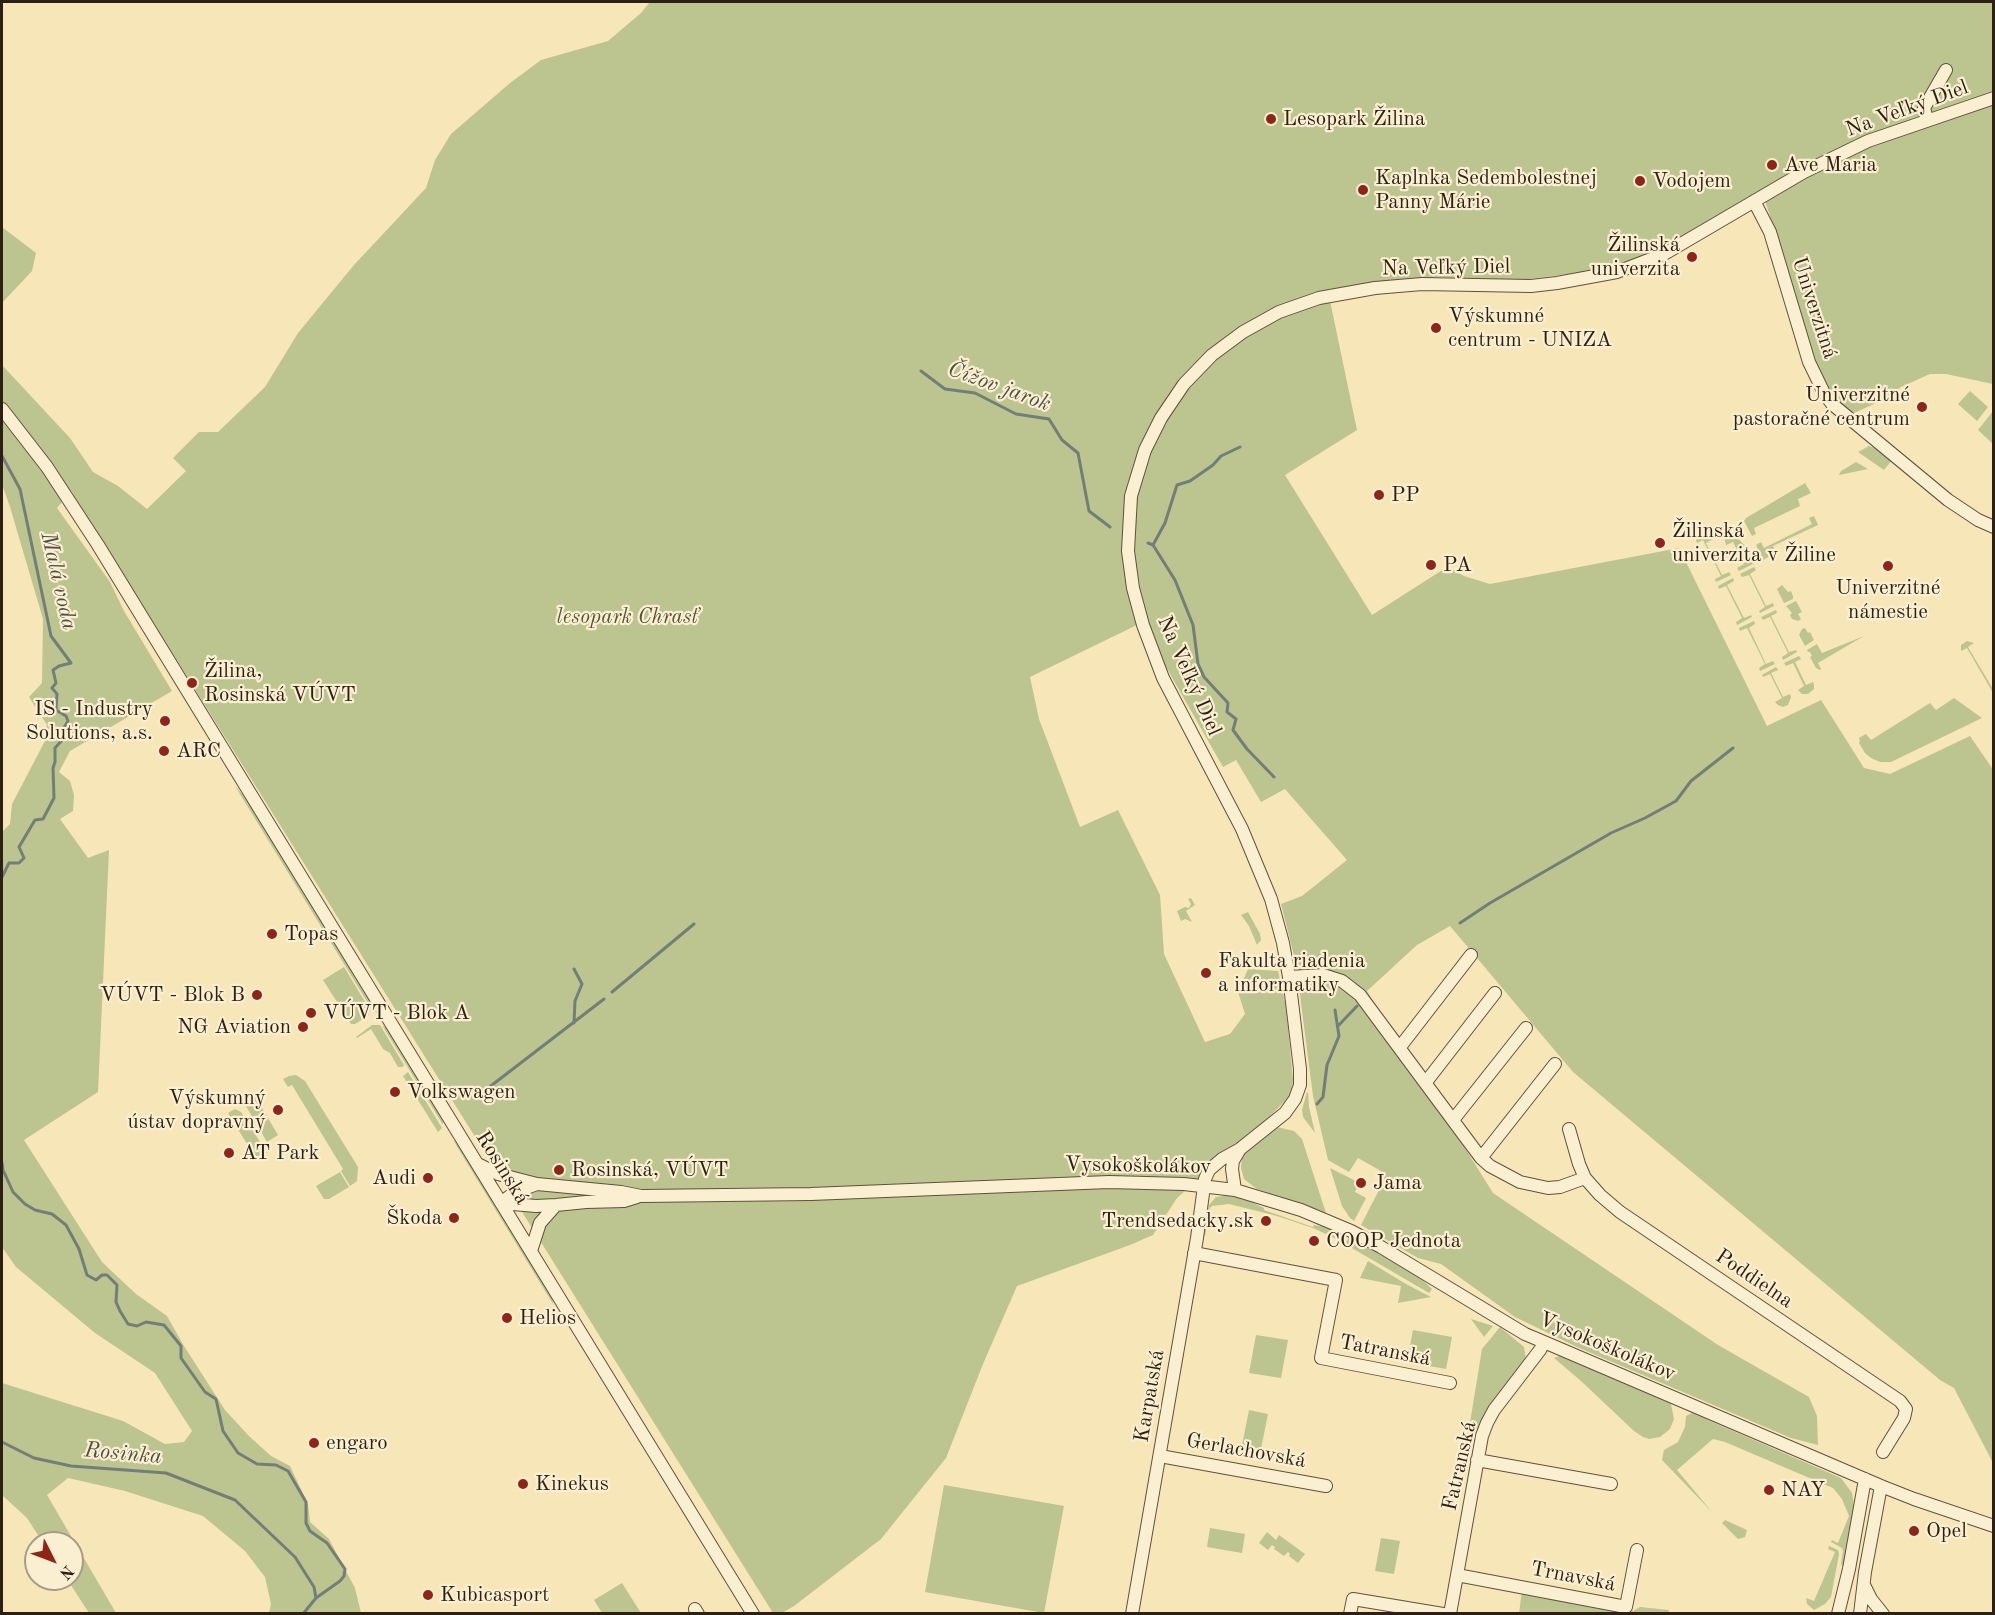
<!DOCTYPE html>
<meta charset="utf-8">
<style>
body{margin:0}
#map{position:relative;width:1995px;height:1615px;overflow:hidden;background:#f7e6b7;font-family:"Old Standard TT",serif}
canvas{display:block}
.frame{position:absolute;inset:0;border:3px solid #2e1f16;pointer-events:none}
.north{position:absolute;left:24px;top:1531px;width:60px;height:60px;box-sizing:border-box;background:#faefd0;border:2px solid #a89c86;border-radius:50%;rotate:132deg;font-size:16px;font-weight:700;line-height:24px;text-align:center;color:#2e1f16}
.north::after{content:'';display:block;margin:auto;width:21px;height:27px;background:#8f2418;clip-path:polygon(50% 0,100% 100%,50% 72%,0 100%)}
</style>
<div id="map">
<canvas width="1995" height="1615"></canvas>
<div class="frame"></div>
<div class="north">N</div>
</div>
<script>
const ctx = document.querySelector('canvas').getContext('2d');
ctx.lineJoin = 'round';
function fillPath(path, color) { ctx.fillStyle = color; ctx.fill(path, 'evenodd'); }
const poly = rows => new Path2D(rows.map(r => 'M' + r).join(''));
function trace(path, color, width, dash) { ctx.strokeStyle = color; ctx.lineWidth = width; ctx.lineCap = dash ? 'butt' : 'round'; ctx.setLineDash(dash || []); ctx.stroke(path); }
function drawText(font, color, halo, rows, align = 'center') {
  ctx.font = font + ' "Old Standard TT",serif'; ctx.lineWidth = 4.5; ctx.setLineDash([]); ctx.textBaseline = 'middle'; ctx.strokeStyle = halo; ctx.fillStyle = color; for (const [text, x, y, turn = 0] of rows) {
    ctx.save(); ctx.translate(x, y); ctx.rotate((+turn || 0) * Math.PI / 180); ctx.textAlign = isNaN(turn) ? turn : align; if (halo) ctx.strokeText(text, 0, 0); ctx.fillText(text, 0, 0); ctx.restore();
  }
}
fillPath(poly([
 [650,2,1993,2,1993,384,1946,374,1930,374,1901,387,1874,404,1854,413,1825,391,1762,191,1756,194,1755,193,1666,246,1609,269,1521,280,1437,277,1329,296,1357,430,1285,475,1372,615,1447,567,1464,576,1490,584,1679,548,1767,726,1821,700,1864,768,1890,774,1970,736,1994,771,1993,1463,1954,1388,1940,1380,1573,1072,1450,926,1417,945,1367,991,1493,1193,1718,1345,1809,1397,1817,1416,1818,1445,1791,1438,1577,1347,1515,1317,1441,1264,1418,1258,1361,1225,1379,1190,1381,1171,1358,1158,1349,1172,1328,1160,1313,1096,1296,964,1281,904,1302,896,1347,860,1285,789,1261,802,1236,760,1223,767,1141,623,1030,677,1039,719,1080,827,1118,810,1160,895,1164,954,1205,1042,1230,1034,1245,1014,1238,992,1248,969,1278,971,1286,1006,1293,1080,1292,1094,1264,1122,1177,1198,1153,1235,1130,1245,1017,1286,983,1364,946,1458,881,1539,794,1606,782,1613,773,1613,71,491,57,508,110,582,124,611,172,691,70,751,59,772,70,781,74,795,73,811,60,819,88,858,109,850,98,1092,24,1140,102,1262,136,1294,167,1316,184,1346,225,1410,249,1436,271,1456,290,1466,308,1504,310,1522,329,1539,355,1588,361,1613,269,1613,271,1604,265,1577,245,1551,203,1516,125,1491,68,1478,47,1495,116,1613,89,1613,67,1579,72,1579,72,1543,43,1543,27,1518,2,1495,2,1383,123,1421,165,1444,184,1442,192,1431,155,1373,95,1333,16,1267,2,1247,2,832,10,824,12,804,45,741,47,725,29,697,42,683,43,619,10,507,2,484,2,365,70,438,93,472,118,486,147,509,186,471,173,458,199,432,218,432,265,387,298,333,354,265,426,188,435,160,451,134,510,83,541,60,608,41,641,13],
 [2,227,36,253,32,271,2,303],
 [1970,391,1988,407,1977,421,1958,404],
 [1993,411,1993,444,1978,430],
 [1869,446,1880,450,1892,460,1884,470,1858,452],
 [1856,462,1868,469,1839,475,1841,471],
 [1805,483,1811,493,1798,499,1800,506,1754,528,1756,534,1752,536,1744,521,1746,518],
 [1814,516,1818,525,1773,546,1776,553,1763,560,1756,545,1761,542,1764,548,1812,524,1809,518],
 [1706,533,1713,539,1706,543,1722,575,1729,572,1731,575,1716,582,1715,579,1721,576,1703,540,1697,543,1696,540,1700,534],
 [1728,534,1736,536,1745,546,1738,550,1744,563,1751,560,1753,564,1739,571,1737,568,1744,564,1733,542,1726,545,1724,537],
 [1754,567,1756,570,1750,574,1766,606,1773,603,1774,606,1760,613,1759,611,1765,607,1749,575,1742,577,1740,574],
 [1733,578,1734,581,1727,585,1744,618,1751,615,1752,617,1737,625,1736,622,1742,618,1726,586,1719,589,1718,586],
 [1782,585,1788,592,1791,591,1793,596,1793,599,1784,603,1777,589],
 [1796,601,1802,612,1798,614,1801,619,1798,621,1792,619,1790,615,1792,613,1786,606],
 [1776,610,1777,613,1771,616,1789,652,1796,650,1797,652,1783,660,1782,657,1788,653,1770,617,1763,620,1761,617],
 [1754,621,1755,624,1749,628,1766,664,1773,661,1775,664,1760,671,1759,668,1765,664,1747,628,1740,631,1739,628],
 [1805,628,1808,633,1810,632,1814,640,1805,646,1799,635,1802,629],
 [1864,636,1818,663,1821,669,1820,670,1816,668,1810,657,1812,656,1810,652,1808,652,1807,650,1817,644,1822,653],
 [1967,641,1974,643,1968,647,1993,689,1993,693,1967,648,1961,651,1961,645],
 [1799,656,1801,659,1795,662,1806,685,1813,682,1814,685,1814,689,1808,694,1802,694,1798,690,1804,686,1793,663,1786,666,1784,663],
 [1776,667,1778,670,1771,673,1783,697,1790,694,1791,697,1788,705,1783,707,1778,705,1775,702,1782,698,1770,674,1763,677,1762,675],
 [1954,698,1982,718,1891,762,1880,762,1871,758,1865,753,1859,743,1860,741,1859,738,1866,734,1871,740,1930,703,1936,710],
 [235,786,245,797,371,1001,371,1008],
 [1191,898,1195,905,1186,911,1192,922,1185,919,1181,921,1177,911,1185,907,1189,908,1191,904,1188,899],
 [1248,912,1260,934,1261,940,1257,945,1249,926,1241,915],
 [344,967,370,1010,368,1016,355,1024,351,1024,323,980],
 [372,1025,380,1025,404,1065,403,1067,398,1067,390,1053,383,1049,371,1029,357,1038,356,1037],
 [382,1025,389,1030,443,1119,443,1125],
 [408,1072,442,1128,438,1132,403,1076],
 [296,1075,305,1081,358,1167,357,1181,350,1186,341,1171,343,1169,292,1085,288,1087,283,1079,289,1076],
 [1307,1092,1308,1093,1309,1107,1315,1133,1303,1117,1302,1110],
 [255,1096,278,1135,267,1142,246,1106,248,1101],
 [235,1109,241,1112,267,1153,255,1157,228,1113],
 [1277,1127,1294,1131,1302,1139,1326,1213,1257,1189,1244,1179,1241,1168,1242,1158,1244,1153],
 [453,1140,459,1146,552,1296,553,1304],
 [1330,1168,1356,1181,1354,1185,1357,1187,1355,1192,1366,1198,1354,1221,1350,1218,1342,1206],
 [340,1172,349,1187,329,1199,324,1199,316,1186],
 [1229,1195,1245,1199,1264,1208,1264,1210,1313,1227,1314,1225,1334,1228,1347,1235,1343,1242,1313,1228,1277,1216,1229,1204,1212,1206,1210,1208,1205,1236,1204,1236,1209,1205,1216,1197],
 [1350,1236,1384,1254,1419,1276,1432,1289,1429,1293,1345,1244],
 [1368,1261,1406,1284,1431,1297,1398,1303,1401,1286,1360,1278],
 [1471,1319,1493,1326,1484,1337],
 [1500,1327,1524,1347,1526,1359,1479,1435,1468,1435,1482,1349],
 [1413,1330,1452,1337,1446,1369,1407,1362],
 [1256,1335,1288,1340,1281,1378,1249,1373],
 [1559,1356,1666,1399,1671,1404,1674,1419,1670,1429,1660,1437,1649,1439,1643,1437,1634,1431,1581,1381,1554,1358],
 [1249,1410,1268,1414,1261,1449,1242,1445],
 [1692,1413,1702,1415,1708,1420,1841,1478,1852,1493,1854,1506,1843,1566,1841,1564,1843,1551,1842,1548,1831,1542,1832,1540,1838,1543,1849,1516,1842,1499,1833,1488,1725,1442,1713,1439,1677,1470,1712,1512,1662,1460,1664,1450,1678,1442,1685,1427,1686,1416],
 [944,1485,1064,1506,1044,1613,925,1592],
 [1725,1520,1747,1530,1745,1537,1738,1539,1722,1523],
 [1210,1528,1245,1534,1242,1553,1207,1547],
 [1267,1532,1276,1540,1279,1535,1305,1554,1298,1563,1289,1556,1290,1554,1288,1552,1284,1556,1274,1549,1275,1547,1272,1545,1268,1550,1259,1543],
 [1381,1538,1400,1541,1394,1574,1375,1571],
 [1829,1546,1838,1550,1839,1554,1831,1597,1825,1604,1814,1610,1807,1604,1806,1598,1814,1601,1835,1552,1828,1549],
 [622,1583,641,1613,602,1613,594,1600],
 [1522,1590,1631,1612,1640,1607,1669,1610,1668,1614,1519,1614]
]), '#bcc58f');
trace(poly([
 [921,371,945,389,975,393,1016,414,1049,419,1062,440,1078,453,1089,511,1110,527],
 [2,456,20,489,51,636,71,663,59,666,53,670,56,683,52,688,57,694,56,710,66,716,68,721,63,729,63,739,55,748,55,762,53,768,54,798,43,819,35,820,19,847,24,858,19,863,9,863,2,877],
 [1148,543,1153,545,1175,580,1193,625,1198,664,1204,677,1228,703,1227,712,1236,719,1233,730,1247,749,1274,777],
 [1153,545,1165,523,1177,485,1190,481,1213,465,1221,456,1240,447],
 [1460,923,1490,903,1611,833,1645,818,1676,801,1691,781,1733,748],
 [612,992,694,924],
 [574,1023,575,1001,582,984,574,969],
 [1338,1026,1357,1006],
 [479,1095,604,999],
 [1317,1104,1323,1097,1327,1065,1339,1036,1335,1010],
 [2,1163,3,1170,13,1192,25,1204,35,1210,52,1214,66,1225,79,1249,87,1275,96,1280,102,1275,107,1275,117,1285,116,1302,120,1311,128,1324,137,1326,146,1322,164,1325,181,1346,181,1358,205,1392,216,1399,223,1431,238,1453,257,1464,276,1465,288,1471,306,1502,306,1523,310,1531,327,1543,345,1569,344,1576,340,1581,316,1598],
 [2,1442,34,1458,71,1466,166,1473,235,1500,295,1557,314,1587,316,1598,303,1614]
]), '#747e78', 3);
const minor = poly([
 [1927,120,1924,108,1946,70],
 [1754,201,1770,232,1809,362,1824,393,1832,404,1948,500,1978,520,1994,527],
 [2,409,47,467,98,545,753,1614],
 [1289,977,1323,975,1342,981,1360,995,1466,1138,1481,1158,1490,1166,1520,1182,1548,1188,1560,1187,1585,1178],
 [1400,1047,1471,955],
 [1426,1082,1495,993],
 [1453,1120,1526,1028],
 [1569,1129,1579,1164,1585,1178,1600,1195,1620,1212,1900,1401,1906,1409,1904,1418,1883,1452],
 [1481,1158,1555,1064],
 [478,1164,498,1174,537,1184],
 [1235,1190,1232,1169,1233,1161,1240,1149],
 [501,1203,515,1192,537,1184,621,1192,641,1196,811,1194,1109,1182,1184,1184,1235,1190,1301,1210,1351,1231,1381,1247,1525,1334,1544,1342,1881,1486,1914,1499,1994,1526],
 [501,1203,536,1206,556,1205,586,1202,624,1201,637,1197],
 [531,1251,540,1223,556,1205],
 [1194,1253,1336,1280,1321,1358,1450,1383],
 [1160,1456,1326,1486],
 [1477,1460,1611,1484],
 [1457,1575,1626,1607,1637,1550],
 [1864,1585,1871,1599,1883,1614],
 [695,1609,698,1614],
 [1132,1614,1197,1238,1205,1179,1209,1170,1222,1159,1240,1149,1285,1113,1295,1099,1300,1085,1300,1069,1289,977,1283,943,1271,899,1242,829,1163,678,1143,625,1133,588,1128,551,1131,496,1145,450,1161,418,1184,384,1212,355,1243,332,1279,312,1319,298,1375,288,1422,284,1531,286,1557,283,1617,272,1664,254,1804,172,1868,141,1994,98],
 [1350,1614,1353,1599,1443,1614],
 [1450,1614,1482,1436,1487,1423,1494,1410,1540,1350,1544,1342],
 [1838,1614,1849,1569,1865,1479],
 [1860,1614,1865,1572,1881,1486]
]);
trace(minor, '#60513e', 14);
trace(minor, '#faefd0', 12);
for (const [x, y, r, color] of [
 [1271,119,6,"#8f2418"],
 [1772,165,6,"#8f2418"],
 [1640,181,6,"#8f2418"],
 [1363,190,6,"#8f2418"],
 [1692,257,6,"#8f2418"],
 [1436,328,6,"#8f2418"],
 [1922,407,6,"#8f2418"],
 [1379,495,6,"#8f2418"],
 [1660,543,6,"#8f2418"],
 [1431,565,6,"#8f2418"],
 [1888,566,6,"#8f2418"],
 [192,683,6,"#8f2418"],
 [165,721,6,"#8f2418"],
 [164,751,6,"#8f2418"],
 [272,934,6,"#8f2418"],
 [1206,973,6,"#8f2418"],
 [257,995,6,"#8f2418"],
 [311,1013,6,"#8f2418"],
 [303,1027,6,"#8f2418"],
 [395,1092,6,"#8f2418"],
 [278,1110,6,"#8f2418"],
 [229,1153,6,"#8f2418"],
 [559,1170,6,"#8f2418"],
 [428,1178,6,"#8f2418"],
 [1361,1183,6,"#8f2418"],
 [454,1218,6,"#8f2418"],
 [1266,1221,6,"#8f2418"],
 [1314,1241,6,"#8f2418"],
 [507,1318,6,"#8f2418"],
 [314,1443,6,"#8f2418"],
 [523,1484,6,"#8f2418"],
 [1769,1490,6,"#8f2418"],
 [1914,1531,6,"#8f2418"],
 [428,1595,6,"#8f2418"]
]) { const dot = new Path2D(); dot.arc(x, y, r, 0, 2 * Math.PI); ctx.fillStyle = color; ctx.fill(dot); trace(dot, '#faefd0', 2); }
drawText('21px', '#2e1f16', '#faefd0', [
 ["Na Veľký Diel",1907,109,-20],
 ["Na Veľký Diel",1446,268,-1],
 ["Univerzitná",1814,308,72],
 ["Na Veľký Diel",1189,676,66],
 ["Vysokoškolákov",1138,1166,1],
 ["Rosinská",502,1168,58],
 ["Poddielna",1754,1279,34],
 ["Vysokoškolákov",1607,1347,23],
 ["Tatranská",1385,1351,11],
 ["Karpatská",1150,1396,-80],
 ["Gerlachovská",1246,1451,10],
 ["Fatranská",1460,1466,-77],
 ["Trnavská",1573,1577,11]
]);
drawText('21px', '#2e1f16', '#faefd0', [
 ["Lesopark Žilina",1283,119],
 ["Ave Maria",1784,165],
 ["Kaplnka Sedembolestnej",1375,178],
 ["Panny Márie",1375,202],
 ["Vodojem",1652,181],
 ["Žilinská",1680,245,"right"],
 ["univerzita",1680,269,"right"],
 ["Výskumné",1448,316],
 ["centrum - UNIZA",1448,340],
 ["Univerzitné",1910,395,"right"],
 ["pastoračné centrum",1910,419,"right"],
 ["PP",1391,495],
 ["Žilinská",1672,531],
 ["univerzita v Žiline",1672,555],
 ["PA",1443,565],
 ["Univerzitné",1888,588,"center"],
 ["námestie",1888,612,"center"],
 ["Žilina,",204,671],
 ["Rosinská VÚVT",204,695],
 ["IS - Industry",153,709,"right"],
 ["Solutions, a.s.",153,733,"right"],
 ["ARC",176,751],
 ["Topas",284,934],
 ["Fakulta riadenia",1218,961],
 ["a informatiky",1218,985],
 ["VÚVT - Blok B",245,995,"right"],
 ["VÚVT - Blok A",323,1013],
 ["NG Aviation",291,1027,"right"],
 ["Volkswagen",407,1092],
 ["Výskumný",266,1098,"right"],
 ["ústav dopravný",266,1122,"right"],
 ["AT Park",241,1153],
 ["Rosinská, VÚVT",571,1170],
 ["Audi",416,1178,"right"],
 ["Jama",1373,1183],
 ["Škoda",442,1218,"right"],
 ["Trendsedacky.sk",1254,1221,"right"],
 ["COOP Jednota",1326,1241],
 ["Helios",519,1318],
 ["engaro",326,1443],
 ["Kinekus",535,1484],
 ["NAY",1781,1490],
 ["Opel",1926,1531],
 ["Kubicasport",440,1595]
], 'left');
drawText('italic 21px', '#59513a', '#faefd0', [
 ["lesopark Chrasť",628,617]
]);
drawText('italic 22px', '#514e47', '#faefd0', [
 ["Čížov jarok",999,387,20],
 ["Malá voda",58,581,77],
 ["Rosinka",123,1454,5]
]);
</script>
